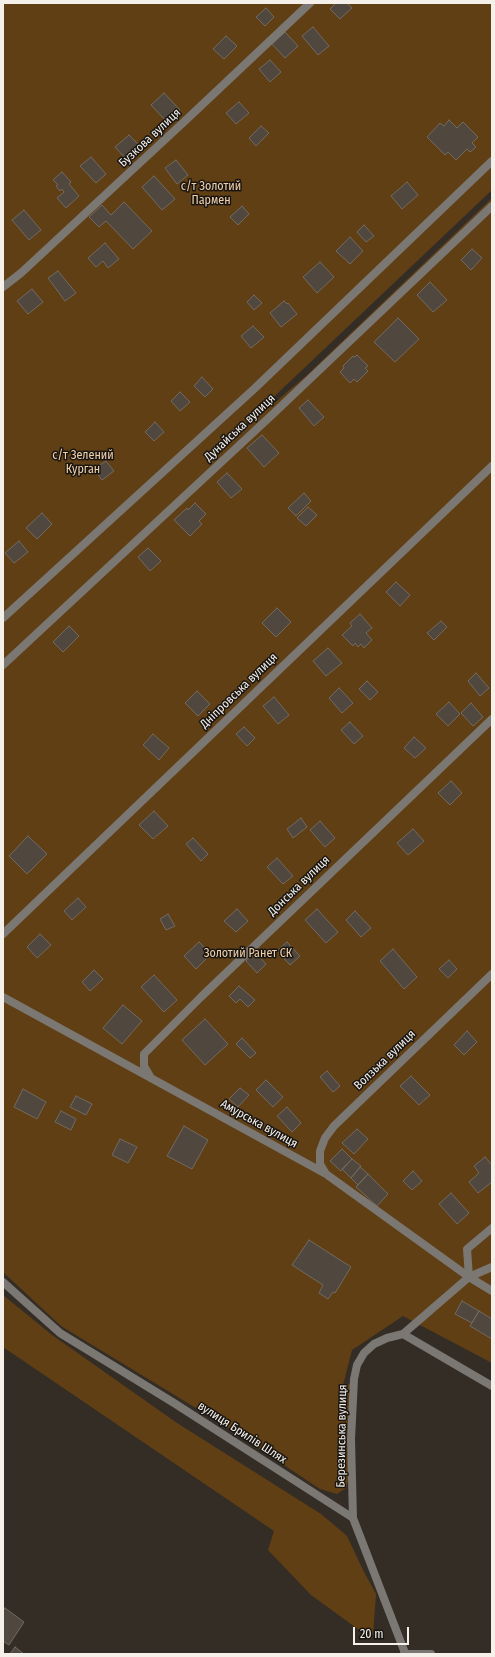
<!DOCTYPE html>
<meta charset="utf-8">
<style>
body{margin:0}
#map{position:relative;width:495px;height:1657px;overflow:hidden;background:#342d25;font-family:"Fira Sans Condensed",sans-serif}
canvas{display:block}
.frame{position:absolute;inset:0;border:4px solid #f6f0eb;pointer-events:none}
.scale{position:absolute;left:353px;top:1627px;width:56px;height:18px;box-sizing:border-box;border:2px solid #f6f0eb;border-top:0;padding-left:5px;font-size:12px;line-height:14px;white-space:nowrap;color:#f6f0eb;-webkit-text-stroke:3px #191612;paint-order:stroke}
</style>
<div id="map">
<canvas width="495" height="1657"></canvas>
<div class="frame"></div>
<div class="scale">20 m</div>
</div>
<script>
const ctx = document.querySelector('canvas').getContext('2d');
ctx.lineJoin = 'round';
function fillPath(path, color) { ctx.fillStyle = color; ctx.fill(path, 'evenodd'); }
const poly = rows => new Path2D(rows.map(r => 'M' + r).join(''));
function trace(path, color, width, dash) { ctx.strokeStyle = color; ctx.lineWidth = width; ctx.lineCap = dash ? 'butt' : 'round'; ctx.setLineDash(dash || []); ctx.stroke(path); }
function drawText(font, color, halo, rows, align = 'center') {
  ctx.font = font + ' "Fira Sans Condensed",sans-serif'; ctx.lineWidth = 3; ctx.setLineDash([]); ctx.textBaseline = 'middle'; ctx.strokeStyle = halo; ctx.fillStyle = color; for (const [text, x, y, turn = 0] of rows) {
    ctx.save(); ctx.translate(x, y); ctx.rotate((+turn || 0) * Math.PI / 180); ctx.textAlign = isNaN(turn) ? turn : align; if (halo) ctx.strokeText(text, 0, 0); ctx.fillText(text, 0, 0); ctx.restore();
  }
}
fillPath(poly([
 [3,3,492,3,492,190,203,464,307,375,492,198,492,1363,403,1316,352,1350,343,1385,350,1384,347,1436,349,1478,346,1488,337,1494,320,1489,224,1425,61,1326,3,1272],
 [3,1295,52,1335,177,1423,321,1514,347,1536,363,1570,376,1594,373,1635,366,1635,311,1595,268,1550,274,1531,3,1347]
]), '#613f15');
const building = poly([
 [336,3,347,3,352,8,340,19,330,9,336,3],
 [266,8,274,17,265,26,256,17,266,8],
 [313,27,329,46,318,55,302,36,313,27],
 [285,32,298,46,285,58,272,44,285,32],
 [226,36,237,46,224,59,213,49,226,36],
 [270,60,281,72,270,82,259,69,270,60],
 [164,93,180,110,167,122,151,105,164,93],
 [239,102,249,113,236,124,226,113,239,102],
 [449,120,457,128,463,122,478,137,472,143,476,147,470,152,467,149,456,160,448,152,445,155,427,137,440,123,444,126,449,120],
 [261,126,269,133,256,146,249,138,261,126],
 [129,135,139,145,125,158,115,147,129,135],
 [91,157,106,174,96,183,80,166,91,157],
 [176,160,188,175,177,184,165,168,176,160],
 [62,172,71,182,69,184,79,196,66,208,57,198,64,192,62,189,60,191,56,186,58,185,53,180,62,172],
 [154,176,175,199,162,210,142,187,154,176],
 [407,182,418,195,402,209,391,196,407,182],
 [124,202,152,231,133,249,106,221,99,227,89,217,102,205,111,215,124,202],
 [242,206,249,214,238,225,230,217,242,206],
 [24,210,41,230,29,240,12,220,24,210],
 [364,225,374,236,366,242,357,232,364,225],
 [350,237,363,251,350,264,336,251,350,237],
 [105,243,119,259,108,268,103,261,96,267,88,258,105,243],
 [472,249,482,258,471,270,461,260,472,249],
 [320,262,334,277,317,293,303,277,320,262],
 [58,271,76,293,65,301,48,278,58,271],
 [430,282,447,300,433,312,417,295,430,282],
 [32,289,43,302,28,314,17,301,32,289],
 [254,295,262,303,254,310,247,302,254,295],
 [284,301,287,304,288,303,297,314,281,327,270,313,284,301],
 [398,318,419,339,395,362,374,342,398,318],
 [253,326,264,337,251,348,241,336,253,326],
 [357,355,368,366,365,368,368,371,357,382,354,379,350,383,340,372,344,368,343,366,353,356,355,357,357,355],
 [202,377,213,389,205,397,194,386,202,377],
 [180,392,190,402,180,411,171,401,180,392],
 [308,400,324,417,314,426,299,408,308,400],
 [155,422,164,432,154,441,145,432,155,422],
 [262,435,279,453,264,467,247,448,262,435],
 [106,461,114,471,102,480,94,469,106,461],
 [227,473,242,489,231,498,217,482,227,473],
 [304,493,311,501,296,516,288,508,304,493],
 [195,503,206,514,199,521,202,524,190,536,174,520,187,508,188,510,195,503],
 [308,507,317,515,306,526,297,518,308,507],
 [42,513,52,524,37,539,26,528,42,513],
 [19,541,28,552,14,563,5,553,19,541],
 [148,548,161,561,150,571,138,557,148,548],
 [396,582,410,595,400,606,386,592,396,582],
 [277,608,291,622,276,637,262,623,277,608],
 [360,614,372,628,366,633,372,640,364,648,361,644,358,647,355,643,353,646,342,635,352,626,350,623,360,614],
 [441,621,447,627,434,640,427,633,441,621],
 [69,626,79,636,63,652,53,642,69,626],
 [328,648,342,663,326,676,313,661,328,648],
 [476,673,489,688,480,696,468,681,476,673],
 [367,681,378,692,370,700,359,689,367,681],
 [339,688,353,703,342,713,329,698,339,688],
 [197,691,210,704,198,716,185,703,197,691],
 [274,697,289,715,278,724,263,706,274,697],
 [449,702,460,714,448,726,436,714,449,702],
 [471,703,483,717,473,726,461,713,471,703],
 [350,722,363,736,354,744,341,730,350,722],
 [244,727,255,738,247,746,236,734,244,727],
 [153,734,169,748,159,760,143,745,153,734],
 [414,737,426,748,415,758,404,748,414,737],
 [451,781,462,793,450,805,438,793,451,781],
 [154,811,168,826,153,839,139,825,154,811],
 [301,818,307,827,293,838,287,829,301,818],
 [320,821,335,838,325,847,310,830,320,821],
 [413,829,424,841,408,855,397,843,413,829],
 [28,836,47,854,27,874,9,856,28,836],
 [193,838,208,854,201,861,186,844,193,838],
 [277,858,293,876,283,884,267,867,277,858],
 [78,898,86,907,72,920,64,911,78,898],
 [237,909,248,921,236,932,224,921,237,909],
 [317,909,338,932,326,943,305,920,317,909],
 [355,911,371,928,361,937,346,920,355,911],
 [168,914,175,926,166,930,160,919,168,914],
 [40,934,51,945,37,958,27,947,40,934],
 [199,942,211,954,196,969,184,956,199,942],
 [287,942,300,956,290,965,277,951,287,942],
 [393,949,417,977,404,989,380,961,393,949],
 [255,952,266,964,257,973,246,961,255,952],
 [449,960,457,969,448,978,439,969,449,960],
 [94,970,103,979,90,991,82,982,94,970],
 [154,975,177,1000,164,1012,141,987,154,975],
 [239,986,255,1000,248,1007,240,999,236,1003,229,996,239,986],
 [123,1005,142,1021,122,1044,103,1028,123,1005],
 [205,1019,228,1044,205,1065,182,1040,205,1019],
 [467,1031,477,1042,464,1055,454,1045,467,1031],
 [242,1038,256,1053,250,1058,236,1044,242,1038],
 [327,1071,340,1086,333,1092,320,1077,327,1071],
 [411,1076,430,1095,419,1105,400,1086,411,1076],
 [266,1080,283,1097,273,1107,256,1090,266,1080],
 [240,1088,249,1095,238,1107,229,1099,240,1088],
 [23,1089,46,1102,37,1119,14,1107,23,1089],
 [76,1096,92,1104,86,1115,70,1107,76,1096],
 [287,1107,301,1123,292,1132,277,1116,287,1107],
 [61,1111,76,1119,71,1130,55,1122,61,1111],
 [184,1126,208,1140,192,1169,167,1156,184,1126],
 [357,1129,368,1139,354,1154,342,1143,357,1129],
 [120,1139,137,1147,128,1163,112,1155,120,1139],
 [342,1149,352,1159,341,1171,330,1161,342,1149],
 [485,1157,492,1165,492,1182,478,1193,469,1182,479,1173,474,1166,485,1157],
 [352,1159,361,1166,351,1178,342,1169,352,1159],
 [360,1167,368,1174,358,1185,351,1178,360,1167],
 [413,1171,422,1181,412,1190,403,1181,413,1171],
 [368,1174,388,1194,377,1206,356,1187,368,1174],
 [451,1193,469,1213,457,1224,439,1204,451,1193],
 [309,1240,351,1267,335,1293,333,1292,328,1299,319,1293,323,1285,292,1265,309,1240],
 [462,1301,479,1311,472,1323,455,1314,462,1301],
 [479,1311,492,1319,492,1339,470,1326,479,1311],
 [5,1608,24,1622,9,1645,3,1641,3,1611,5,1608],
 [15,1647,24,1654,10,1654,15,1647]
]);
fillPath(building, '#50473f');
trace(building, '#726a61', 1);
trace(poly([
 [3,287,21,273,187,119,310,3],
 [3,618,254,389,492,161],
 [3,665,274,413,492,206],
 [3,934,492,466],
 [3,997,326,1174,469,1277,492,1291],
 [151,1078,144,1066,144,1054,202,996,492,719],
 [326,1174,320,1164,320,1151,325,1138,334,1126,492,974],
 [492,1267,469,1277,403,1334,492,1386],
 [469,1277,467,1249,492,1228],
 [3,1282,60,1333,174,1403,353,1518,405,1653],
 [353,1518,351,1439,354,1379,357,1365,364,1353,374,1344,387,1338,403,1334]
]), '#7b7773', 8);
trace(poly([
 [404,1654,431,1654]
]), '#7b7773', 8);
drawText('12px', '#f6f0eb', '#191612', [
 ["Бузкова вулиця",150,138,-43],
 ["Дунайська вулиця",240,428,-43],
 ["Дніпровська вулиця",239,691,-44],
 ["Донська вулиця",299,886,-44],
 ["Волзька вулиця",385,1060,-44],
 ["Амурська вулиця",259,1124,29],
 ["вулиця Брилів Шлях",242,1433,33],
 ["Березинська вулиця",342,1436,-89]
]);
drawText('12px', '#f3d0ac', '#191612', [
 ["с/т Золотий",211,187],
 ["Пармен",211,201],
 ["с/т Зелений",83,456],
 ["Курган",83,470],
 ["Золотий Ранет СК",248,954]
]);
</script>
